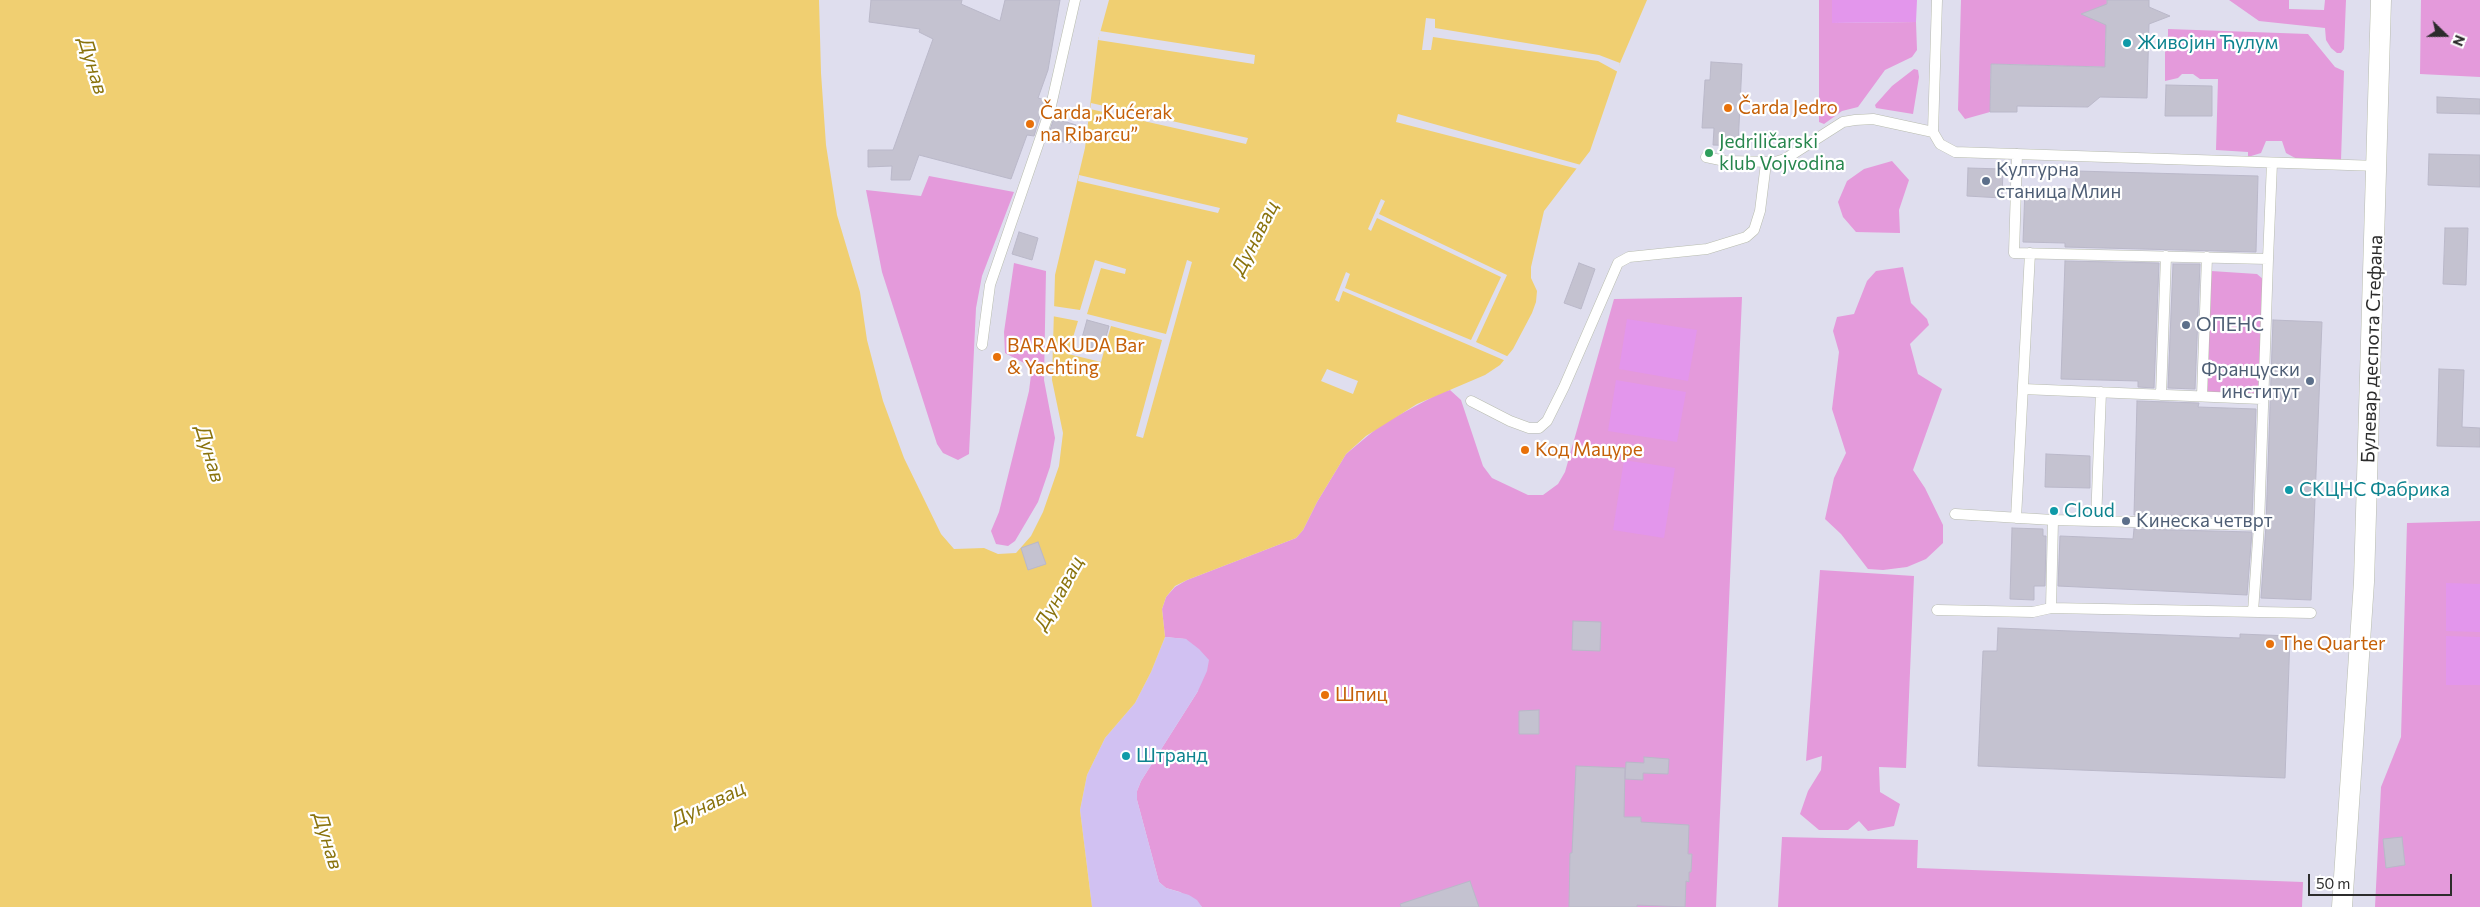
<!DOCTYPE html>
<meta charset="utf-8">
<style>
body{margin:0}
#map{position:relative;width:2480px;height:907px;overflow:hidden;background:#dfdeee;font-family:Commissioner,sans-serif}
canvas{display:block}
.north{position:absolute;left:2420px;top:10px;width:50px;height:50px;-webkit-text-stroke:4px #fff;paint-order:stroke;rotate:112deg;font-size:14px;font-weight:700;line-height:20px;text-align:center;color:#2c2c2c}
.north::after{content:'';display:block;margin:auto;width:18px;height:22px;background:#2c2c2c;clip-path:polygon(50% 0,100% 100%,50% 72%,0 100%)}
.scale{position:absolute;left:2308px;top:874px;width:144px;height:22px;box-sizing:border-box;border:2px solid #2c2c2c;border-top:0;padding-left:6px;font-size:15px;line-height:18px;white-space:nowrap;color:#2c2c2c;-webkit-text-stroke:4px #fff;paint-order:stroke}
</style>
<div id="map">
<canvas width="2480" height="907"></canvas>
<div class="north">N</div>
<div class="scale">50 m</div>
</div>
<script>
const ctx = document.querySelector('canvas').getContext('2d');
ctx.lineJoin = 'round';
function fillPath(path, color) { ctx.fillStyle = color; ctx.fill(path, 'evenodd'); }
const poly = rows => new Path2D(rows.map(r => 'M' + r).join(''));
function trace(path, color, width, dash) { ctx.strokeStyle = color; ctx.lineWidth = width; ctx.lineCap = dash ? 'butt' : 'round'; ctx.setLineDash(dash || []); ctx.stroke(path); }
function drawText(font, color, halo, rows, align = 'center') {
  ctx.font = font + ' Commissioner,sans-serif'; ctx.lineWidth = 4.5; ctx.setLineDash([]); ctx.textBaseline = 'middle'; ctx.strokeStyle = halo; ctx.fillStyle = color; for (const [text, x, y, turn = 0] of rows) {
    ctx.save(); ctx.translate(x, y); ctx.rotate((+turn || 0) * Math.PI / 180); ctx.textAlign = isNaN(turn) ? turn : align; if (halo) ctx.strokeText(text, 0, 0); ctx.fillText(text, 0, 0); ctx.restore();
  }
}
fillPath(poly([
 [1819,0,1832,0,1832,23,1916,22,1917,50,1912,57,1885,70,1858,107,1842,111,1824,124,1819,122],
 [1961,0,2107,0,2105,67,1991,64,1990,112,1965,119,1958,110],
 [2229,0,2289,0,2289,9,2324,10,2325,0,2346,0,2344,49,2341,53,2337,53,2331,48,2326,40,2325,28,2259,21],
 [2421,0,2480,0,2480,77,2420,74],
 [2168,29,2308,34,2335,67,2344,71,2341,160,2297,159,2286,153,2282,141,2266,141,2261,153,2248,157,2248,152,2216,150,2218,79,2200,79,2193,74,2182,74,2178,78,2165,81,2165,44,2168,44],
 [1914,69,1918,70,1919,77,1913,114,1876,108,1875,105,1892,86],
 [1892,161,1909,180,1899,210,1900,233,1856,232,1843,217,1838,202,1847,181,1864,169],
 [929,176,1014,192,982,276,976,308,969,454,958,460,943,453,937,444,882,272,866,190,921,196],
 [1014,263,1046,271,1044,380,1055,438,1050,467,1038,502,1015,541,1008,546,996,544,991,531,999,512,1029,391,1031,375,1024,363,1005,353,1004,332],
 [1903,267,1911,303,1927,319,1929,325,1910,344,1918,374,1942,389,1913,470,1925,488,1943,525,1943,543,1926,559,1907,567,1883,570,1868,569,1841,534,1825,519,1834,478,1846,453,1832,409,1839,352,1833,331,1837,317,1854,314,1867,281,1876,271],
 [2211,271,2257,274,2264,280,2259,395,2207,395],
 [1742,297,1716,907,1202,907,1180,892,1166,888,1159,882,1137,800,1137,791,1141,781,1198,691,1186,639,1165,637,1162,609,1166,597,1175,587,1187,580,1296,538,1303,530,1317,502,1346,454,1382,424,1442,392,1450,390,1461,400,1483,466,1492,478,1528,495,1543,495,1558,484,1565,472,1614,299],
 [2480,521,2480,907,2375,907,2381,787,2401,737,2407,523],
 [1820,570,1914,576,1906,768,1879,767,1880,792,1900,804,1894,826,1868,831,1859,821,1848,830,1819,830,1800,814,1808,791,1821,770,1822,756,1806,761],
 [1782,837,1918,840,1917,868,2303,882,2302,907,1778,907]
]), '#e49adb');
fillPath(poly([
 [1165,637,1186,639,1199,649,1209,660,1207,671,1198,691,1141,781,1137,791,1137,800,1159,882,1166,888,1189,895,1197,900,1202,907,1092,907,1080,810,1087,775,1105,738,1135,703,1151,672]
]), '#d1c1f2');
fillPath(poly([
 [1832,0,1917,0,1916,22,1832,23],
 [1627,319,1697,330,1688,381,1619,369],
 [1616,380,1686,392,1677,442,1608,431],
 [1624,460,1675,468,1664,538,1613,530],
 [2446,583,2480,584,2480,632,2446,631],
 [2446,636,2480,637,2480,685,2446,685]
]), '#e396ec');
fillPath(poly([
 [0,0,819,0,821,73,826,145,837,215,860,292,867,340,883,401,904,458,941,534,954,549,984,548,998,554,1016,553,1031,536,1043,512,1059,466,1063,433,1052,380,1055,275,1085,148,1098,40,1109,0,1647,0,1620,63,1590,151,1544,211,1531,267,1531,278,1537,291,1536,302,1532,313,1513,349,1500,365,1485,375,1417,404,1366,436,1346,454,1317,502,1303,530,1296,538,1187,580,1175,586,1166,597,1162,609,1165,637,1151,672,1135,703,1105,738,1087,775,1080,810,1092,907,0,907]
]), '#f0cf71');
fillPath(poly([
 [1426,18,1435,19,1435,28,1599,55,1620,63,1618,72,1598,61,1433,37,1431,50,1422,50],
 [1100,31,1255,55,1254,64,1098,40],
 [1091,103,1248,138,1246,144,1090,109],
 [1398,114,1581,165,1578,169,1396,122],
 [1079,175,1220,208,1218,213,1078,181],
 [1381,199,1385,201,1379,214,1507,275,1476,342,1509,357,1506,361,1343,291,1339,302,1335,300,1346,272,1350,274,1345,288,1471,340,1501,277,1377,218,1371,231,1368,229],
 [1095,260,1126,269,1125,274,1101,268,1087,314,1166,334,1187,260,1192,262,1143,438,1136,436,1162,340,1111,326,1101,362,1068,354,1078,321,1052,316,1053,306,1080,310],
 [1327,369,1358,381,1353,394,1321,381]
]), '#dfdeee');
const building = poly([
 [871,0,962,0,961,4,1000,21,1005,0,1060,0,1048,70,1038,98,1045,100,1044,103,1034,136,1027,135,1011,179,919,155,910,180,891,180,892,166,868,167,868,150,893,150,933,39,919,32,920,29,869,22,871,0],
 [2107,0,2149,0,2149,7,2170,16,2149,24,2147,98,2100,97,2088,107,2017,106,2017,112,1990,112,1991,64,2105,67,2106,25,2081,14,2107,4,2107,0],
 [1711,62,1742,64,1738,146,1713,145,1714,128,1702,128,1705,80,1710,80,1711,62],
 [2166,85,2212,86,2212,116,2165,116,2166,85],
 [2437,97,2480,99,2480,114,2437,113,2437,97],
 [1054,118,1076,125,1070,143,1047,139,1054,118],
 [2429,154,2480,155,2480,187,2428,185,2429,154],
 [1968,168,2003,169,2002,198,1967,196,1968,168],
 [2076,171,2258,176,2256,252,2065,247,2065,243,2023,242,2025,188,2075,189,2076,171],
 [2445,228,2468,228,2466,285,2443,284,2445,228],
 [1019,232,1038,238,1032,260,1012,254,1019,232],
 [2065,261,2159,263,2154,388,2138,387,2138,381,2061,379,2065,261],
 [1579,263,1595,269,1581,309,1564,303,1579,263],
 [2173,264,2200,264,2195,389,2168,388,2173,264],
 [1087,320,1109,326,1102,351,1080,345,1087,320],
 [2273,320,2322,322,2311,600,2261,598,2266,525,2273,320],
 [2439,369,2464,370,2462,427,2480,428,2480,447,2437,446,2439,369],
 [2137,401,2199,403,2198,407,2256,409,2252,518,2134,515,2137,401],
 [2046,454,2090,456,2090,488,2045,487,2046,454],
 [2012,528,2043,529,2043,536,2046,536,2045,586,2034,586,2034,600,2010,599,2012,528],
 [2134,529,2252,532,2247,595,2058,586,2060,536,2133,539,2134,529],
 [1038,542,1046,564,1028,570,1021,548,1038,542],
 [1573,621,1601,622,1600,651,1572,650,1573,621],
 [1998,628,2240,638,2240,634,2290,636,2285,778,1978,766,1983,651,1997,651,1998,628],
 [1539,710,1539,734,1519,734,1519,711,1539,710],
 [1644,757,1669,759,1668,774,1643,773,1643,780,1625,779,1626,762,1644,763,1644,757],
 [1576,766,1625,768,1624,817,1641,817,1641,822,1689,825,1688,854,1692,854,1691,872,1689,872,1689,882,1686,881,1685,907,1637,905,1637,907,1569,907,1570,853,1572,853,1576,766],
 [2402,837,2405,865,2386,868,2383,839,2402,837],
 [1470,881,1479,907,1401,907,1400,904,1470,881]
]);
fillPath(building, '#c4c2d0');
trace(building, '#bab8c9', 1);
const service = poly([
 [1937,0,1933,132,1940,144,1955,152,2378,166],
 [2017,154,2014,253,2268,259,2259,525,2253,612],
 [1706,157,1725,161,1775,162,1785,159,1843,122,1855,120,1873,119,1933,132],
 [2268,259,2272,163],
 [982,345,990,285,1050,110,1075,0],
 [2023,389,2262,399],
 [2161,395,2166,256],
 [2202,396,2207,257],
 [1471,401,1510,421,1529,428,1539,428,1547,421,1564,387,1618,263,1629,257,1707,249,1746,237,1754,230,1760,211,1766,163],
 [1955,514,2053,520,2259,525],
 [2016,518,2030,253],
 [2096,521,2101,392],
 [2051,608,2053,520],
 [1937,610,2033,612,2051,608,2311,613]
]);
const minor = poly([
 [2342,907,2364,582,2381,0]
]);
trace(service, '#b8bcae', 11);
trace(minor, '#b8bcae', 21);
trace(service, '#fff', 10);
trace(minor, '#fff', 20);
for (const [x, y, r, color] of [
 [2127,43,5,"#0f9aa8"],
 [1728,108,5,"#e8710a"],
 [1030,124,5,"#e8710a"],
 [1709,153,5,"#2e9e5b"],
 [1986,181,5,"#5c6f8a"],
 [2186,325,5,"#5c6f8a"],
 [997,357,5,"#e8710a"],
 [2310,381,5,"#5c6f8a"],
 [1525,450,5,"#e8710a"],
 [2289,490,5,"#0f9aa8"],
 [2054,511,5,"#0f9aa8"],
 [2126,521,5,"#5c6f8a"],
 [2270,644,5,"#e8710a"],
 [1325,695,5,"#e8710a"],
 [1126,756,5,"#0f9aa8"]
]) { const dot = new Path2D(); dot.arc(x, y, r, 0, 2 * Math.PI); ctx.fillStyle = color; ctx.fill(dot); trace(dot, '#fff', 2); }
drawText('19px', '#0d838f', '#fff', [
 ["Живојин Ћулум",2137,43],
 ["СКЦНС Фабрика",2299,490],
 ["Cloud",2064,511],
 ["Штранд",1136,756]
], 'left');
drawText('19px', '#c56008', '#fff', [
 ["Čarda Jedro",1738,108],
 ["Čarda „Kućerak",1040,113],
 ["na Ribarcu”",1040,135],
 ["BARAKUDA Bar",1007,346],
 ["& Yachting",1007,368],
 ["Код Мацуре",1535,450],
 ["The Quarter",2280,644],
 ["Шпиц",1335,695]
], 'left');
drawText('19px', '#27864d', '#fff', [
 ["Jedriličarski",1719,142],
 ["klub Vojvodina",1719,164]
], 'left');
drawText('19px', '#4e5e75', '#fff', [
 ["Културна",1996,170],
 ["станица Млин",1996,192],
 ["ОПЕНС",2196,325],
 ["Француски",2300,370,"right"],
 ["институт",2300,392,"right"],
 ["Кинеска четврт",2136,521]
], 'left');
drawText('19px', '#2c2c2c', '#fff', [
 ["Булевар деспота Стефана",2372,349,-88]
]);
drawText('italic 20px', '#8a730d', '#fff', [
 ["Дунав",93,66,73],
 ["Дунавац",1255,238,-63],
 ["Дунав",210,454,73],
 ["Дунавац",1059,593,-61],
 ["Дунавац",708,804,-26],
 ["Дунав",328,841,73]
]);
</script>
